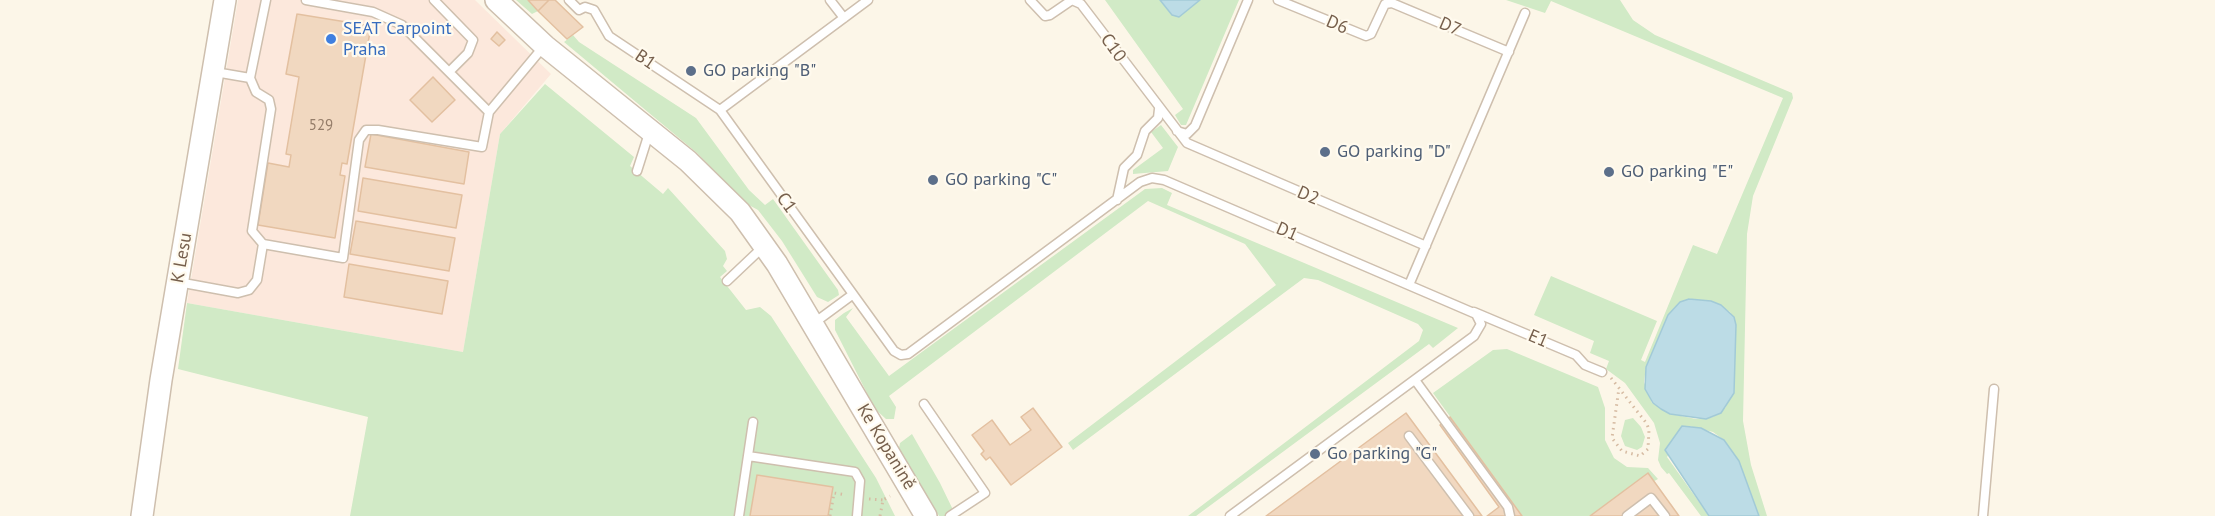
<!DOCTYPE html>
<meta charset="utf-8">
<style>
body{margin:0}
canvas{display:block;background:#fcf6e8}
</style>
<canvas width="2215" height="516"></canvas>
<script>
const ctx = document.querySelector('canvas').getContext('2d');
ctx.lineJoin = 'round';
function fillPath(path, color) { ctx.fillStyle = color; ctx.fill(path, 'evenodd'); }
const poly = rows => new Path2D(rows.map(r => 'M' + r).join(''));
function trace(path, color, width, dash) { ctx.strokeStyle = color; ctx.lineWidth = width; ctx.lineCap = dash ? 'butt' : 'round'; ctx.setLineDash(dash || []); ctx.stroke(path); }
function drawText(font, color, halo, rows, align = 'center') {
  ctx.font = font + ' "PT Sans",sans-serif'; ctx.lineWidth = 4.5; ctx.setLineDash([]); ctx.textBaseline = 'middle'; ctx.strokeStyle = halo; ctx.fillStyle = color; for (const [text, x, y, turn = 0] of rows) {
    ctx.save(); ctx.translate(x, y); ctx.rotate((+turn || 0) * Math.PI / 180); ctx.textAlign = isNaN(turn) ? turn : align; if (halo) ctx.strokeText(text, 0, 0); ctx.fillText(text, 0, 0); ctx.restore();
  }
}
fillPath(poly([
 [238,0,475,0,551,74,500,134,463,352,187,303]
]), '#fce8dc');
fillPath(poly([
 [516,0,528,0,538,11,532,14],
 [1105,0,1160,0,1172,15,1179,17,1200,0,1239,0,1186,125,1181,125,1175,115,1183,109],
 [1506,0,1620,0,1633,20,1655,35,1792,93,1793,98,1753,196,1747,234,1743,421,1751,465,1767,516,1759,516,1739,461,1724,440,1713,432,1689,426,1667,457,1709,516,1701,516,1669,473,1667,474,1661,467,1658,460,1660,443,1654,423,1625,383,1606,369,1609,361,1590,353,1594,341,1534,315,1551,276,1657,321,1641,360,1645,362,1693,245,1717,254,1783,98,1551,1,1545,13],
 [1689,299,1711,301,1730,312,1736,325,1726,407,1713,417,1696,419,1671,414,1652,403,1644,382,1646,367,1668,315,1680,302],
 [573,35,579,42,696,118,749,190,765,205,773,199,838,290,839,295,828,302,817,297,782,241,758,210,747,204,697,153,564,42],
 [545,84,634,157,630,166,663,194,668,188,725,251,727,259,723,266,727,271,720,277,746,310,760,307,771,316,876,478,895,516,350,516,368,417,178,369,187,303,463,352,500,134],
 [1161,125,1178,147,1168,171,1133,174,1133,170,1163,148,1151,132],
 [1162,188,1172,193,1167,205,1458,328,1433,348,1429,344,1196,516,1188,516,1419,341,1423,330,1418,324,1318,280,1304,278,1073,450,1068,443,1276,285,1245,244,1148,201,889,396,896,407,894,419,886,419,875,409,835,330,835,320,844,313,853,308,846,317,889,376,1145,189],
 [1507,349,1598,387,1605,408,1605,440,1614,458,1627,467,1648,468,1658,479,1590,516,1522,516,1433,393,1493,350],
 [1633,418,1641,427,1645,437,1642,447,1637,450,1625,446,1621,436,1625,420],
 [912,434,940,483,956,516,939,516,899,448,900,443]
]), '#d1eac6');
const water = poly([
 [1160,0,1200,0,1179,17,1172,15,1160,0],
 [1689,299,1711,301,1721,305,1734,317,1736,325,1734,393,1721,413,1706,419,1670,414,1661,409,1653,403,1645,389,1646,367,1668,315,1680,302,1689,299],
 [1682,426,1701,428,1724,440,1739,461,1759,516,1709,516,1665,450,1682,426]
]);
fillPath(water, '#bcdce6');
trace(water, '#a2cad7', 1.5);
const building = poly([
 [528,0,549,0,538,11,528,0],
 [549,0,555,0,583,27,567,39,538,11,549,0],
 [297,14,371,26,347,164,342,163,340,175,345,176,335,238,258,225,268,163,289,167,291,155,286,154,299,77,286,74,297,14],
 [497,32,505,40,499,46,491,39,497,32],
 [433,77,455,100,432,122,410,100,433,77],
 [371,134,469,152,464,184,365,167,371,134],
 [363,178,462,195,456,228,358,211,363,178],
 [356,221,455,238,449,271,350,254,356,221],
 [349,264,448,281,442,314,344,297,349,264],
 [1033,408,1062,447,1011,485,990,457,986,460,981,454,984,451,972,435,992,420,1010,445,1031,430,1021,417,1033,408],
 [1406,413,1482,516,1266,516,1406,413],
 [1450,417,1522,516,1487,516,1499,507,1440,425,1450,417],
 [1648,473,1679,516,1590,516,1648,473],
 [757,475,833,487,828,516,750,516,757,475]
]);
fillPath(building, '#f1d8c0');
trace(building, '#e3c0a0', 1.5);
const service = poly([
 [266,0,250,78,256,92,269,100,271,109,252,231,263,244,343,258,359,140,366,130,378,130,482,147,489,112,544,46],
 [306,0,373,12,402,25,489,112],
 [434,0,473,40,468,53,449,72],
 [569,0,579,10,585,7,594,10,609,36,720,110,894,351,901,355,908,354,1140,182,1152,178,1164,180,1476,314,1481,324,1474,336,1230,516],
 [830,0,844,18],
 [1030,0,1045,16,1050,15,1072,0,1081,4,1187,143,1426,246],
 [1278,0,1366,36,1371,34,1385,4,1392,3,1509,52],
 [215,72,250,78],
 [720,110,868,0],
 [1177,131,1187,134,1195,126,1248,0],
 [637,171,650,130],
 [1117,200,1124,168,1137,155,1145,131,1158,118,1159,109],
 [727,281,764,246],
 [178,282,238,293,249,290,257,280,263,244],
 [1409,285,1525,13],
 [1474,312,1576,355,1585,365,1602,372],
 [814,323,852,295],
 [1415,380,1508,507,1510,516],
 [924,404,985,493,950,516],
 [1409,436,1469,516],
 [748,456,855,472,860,481,857,516],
 [739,516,753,422],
 [1627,516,1651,498,1665,516],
 [1983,516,1994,389]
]);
const tertiary = poly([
 [496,0,545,46,688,161,740,212,777,264,926,516],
 [142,516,161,380,225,0]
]);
trace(service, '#cebfae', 11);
trace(tertiary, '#cebfae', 24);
trace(poly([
 [1611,378,1619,388,1647,424,1649,430,1648,449,1640,456,1622,451,1612,438,1619,388],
 [869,499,883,500],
 [830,516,834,493,846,495],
 [880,516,883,500,890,496]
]), '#d6bba2', 3, [1.5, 4.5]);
trace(service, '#fff', 8);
trace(tertiary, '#fff', 21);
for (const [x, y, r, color] of [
 [331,39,6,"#3f7fe0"],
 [691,71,6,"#5c6f8a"],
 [1325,152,6,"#5c6f8a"],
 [1609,172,6,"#5c6f8a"],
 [933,180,6,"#5c6f8a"],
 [1315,454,6,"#5c6f8a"]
]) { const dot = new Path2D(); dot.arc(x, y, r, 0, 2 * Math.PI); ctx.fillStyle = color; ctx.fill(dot); trace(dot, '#fffaee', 2); }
drawText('15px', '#957d69', null, [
 ["529",321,126]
]);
drawText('18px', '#765f4c', '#fffaee', [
 ["D6",1337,25,23],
 ["D7",1450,27,23],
 ["C10",1113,48,54],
 ["B1",645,60,34],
 ["D2",1308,196,23],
 ["C1",786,203,54],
 ["D1",1287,232,23],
 ["K Lesu",182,258,-80],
 ["E1",1538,339,23],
 ["Ke Kopanině",886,447,59]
]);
drawText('18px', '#366cbe', '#fffaee', [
 ["SEAT Carpoint",343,29],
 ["Praha",343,50]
], 'left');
drawText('18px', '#4e5e75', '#fffaee', [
 ["GO parking \"B\"",703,71],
 ["GO parking \"D\"",1337,152],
 ["GO parking \"E\"",1621,172],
 ["GO parking \"C\"",945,180],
 ["Go parking \"G\"",1327,454]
], 'left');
</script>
